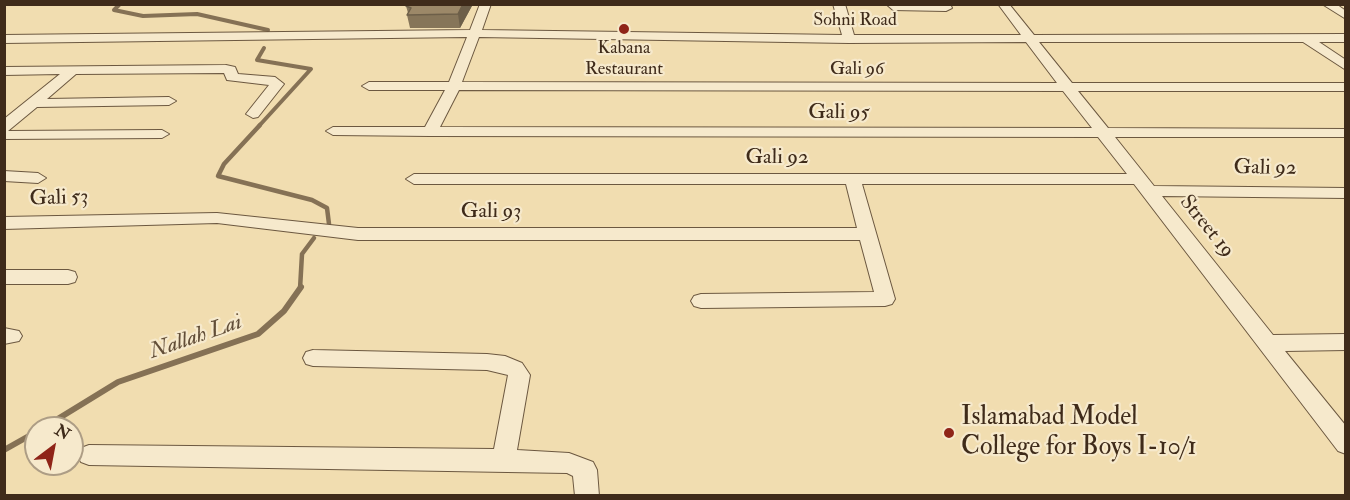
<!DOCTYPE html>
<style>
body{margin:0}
#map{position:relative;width:1350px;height:500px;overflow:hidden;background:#f1ddb0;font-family:"IM FELL Double Pica",serif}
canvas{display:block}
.frame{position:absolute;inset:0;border:6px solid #3f2b1a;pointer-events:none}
.north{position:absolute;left:24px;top:416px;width:60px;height:60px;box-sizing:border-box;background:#f6e9cc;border:2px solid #ad9d85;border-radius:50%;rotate:32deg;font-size:16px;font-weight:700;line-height:24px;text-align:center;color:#3f2b1a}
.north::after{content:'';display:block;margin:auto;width:21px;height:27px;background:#8f2418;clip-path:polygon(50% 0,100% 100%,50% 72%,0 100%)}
</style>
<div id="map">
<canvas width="1350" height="500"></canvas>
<div class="frame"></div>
<div class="north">N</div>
</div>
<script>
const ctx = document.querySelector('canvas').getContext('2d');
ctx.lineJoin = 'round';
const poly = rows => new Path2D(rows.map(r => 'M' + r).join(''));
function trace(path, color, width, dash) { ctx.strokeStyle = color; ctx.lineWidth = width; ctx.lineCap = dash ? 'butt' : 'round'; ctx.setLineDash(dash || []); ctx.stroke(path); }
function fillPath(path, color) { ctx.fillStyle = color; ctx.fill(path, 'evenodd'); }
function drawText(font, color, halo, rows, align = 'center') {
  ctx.font = font + ' "IM FELL Double Pica",serif'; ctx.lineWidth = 4.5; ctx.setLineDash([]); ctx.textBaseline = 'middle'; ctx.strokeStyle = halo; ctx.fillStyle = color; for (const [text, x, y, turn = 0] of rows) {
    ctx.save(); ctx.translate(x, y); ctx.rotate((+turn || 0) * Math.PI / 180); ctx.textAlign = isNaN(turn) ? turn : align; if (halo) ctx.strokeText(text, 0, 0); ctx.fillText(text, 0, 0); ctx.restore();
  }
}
trace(poly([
 [119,5,114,10,143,16,197,14,268,30],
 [259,126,311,69,257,60,264,48]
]), '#857155', 4);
trace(poly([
 [260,125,224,164,218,176,312,200,327,208,329,224],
 [300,289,302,254,314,238]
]), '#857155', 4.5);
trace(poly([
 [43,428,118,382,258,334,284,311,301,287],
 [4,450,36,432]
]), '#857155', 6);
const minor = poly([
 [480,4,491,4,482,30,842,35,833,4,845,4,854,35,1021,35,998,4,1009,4,1034,35,1346,34,1346,42,1319,42,1346,60,1346,70,1303,42,1039,42,1072,83,1346,83,1346,91,1078,91,1108,128,1346,129,1346,137,1115,137,1154,186,1346,188,1346,198,1162,196,1273,335,1346,334,1346,350,1285,351,1346,426,1346,454,1338,451,1134,184,862,184,895,299,892,304,885,306,701,308,694,306,691,301,694,296,701,294,874,292,860,240,358,240,217,223,4,229,4,217,217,213,358,228,857,228,846,184,414,184,406,179,414,174,1127,174,1098,137,430,136,333,135,326,131,333,127,425,127,445,90,369,90,362,86,369,82,449,82,467,37,4,43,4,35,470,30,480,4],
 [479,37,849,43,1026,42,1057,83,462,82,479,37],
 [459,90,1063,91,1092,128,440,127,459,90],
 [886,4,950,4,952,8,946,11,893,10,886,4],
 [1322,4,1336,4,1346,11,1346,19,1322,4],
 [226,65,235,67,238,74,275,77,284,84,258,117,253,118,246,114,269,85,227,80,224,73,76,74,47,99,169,97,176,101,169,105,37,107,8,131,162,130,169,134,162,138,4,139,4,119,60,74,4,75,4,67,226,65],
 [4,171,38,173,46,178,38,183,4,181,4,171],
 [4,270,68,270,75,272,77,277,75,282,68,284,4,284,4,270],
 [4,328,19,331,22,336,19,341,4,344,4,328],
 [313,350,487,354,505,356,522,363,530,375,517,450,569,453,593,462,597,470,599,496,575,496,573,476,567,473,89,465,81,462,77,455,81,448,89,445,494,449,508,375,487,370,313,366,306,364,303,358,306,352,313,350]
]);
trace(minor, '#6c5840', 2);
fillPath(minor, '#f6e9cc');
fillPath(poly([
 [408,4,473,4,460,28,410,28,407,15,408,13,406,6]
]), '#867559');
fillPath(poly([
 [463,4,473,4,460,28,458,14]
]), '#6d5f49');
const building = poly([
 [408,4,463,4,458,14,407,15,411,8,406,6,408,4]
]);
fillPath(building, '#9c8868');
trace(building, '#6d5f49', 1.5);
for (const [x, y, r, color] of [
 [624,29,6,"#8f2418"],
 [949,433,6,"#8f2418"]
]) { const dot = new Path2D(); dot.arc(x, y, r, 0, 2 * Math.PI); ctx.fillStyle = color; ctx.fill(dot); trace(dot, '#f6e9cc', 2); }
drawText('18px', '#3f2b1a', '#f6e9cc', [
 ["Sohni Road",855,21],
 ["Gali 96",857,70]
]);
drawText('18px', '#3f2b1a', '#f6e9cc', [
 ["Kabana",624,49],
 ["Restaurant",624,70]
]);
drawText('21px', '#3f2b1a', '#f6e9cc', [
 ["Gali 95",839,113],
 ["Gali 92",777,158],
 ["Gali 92",1265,169,1],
 ["Gali 53",59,199,-2],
 ["Gali 93",491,212],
 ["Street 19",1206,227,51]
]);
drawText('italic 22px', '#624e38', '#f6e9cc', [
 ["Nallah Lai",196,338,-19]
]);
drawText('26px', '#3f2b1a', '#f6e9cc', [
 ["Islamabad Model",961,418],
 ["College for Boys I-10/1",961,448]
], 'left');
</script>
